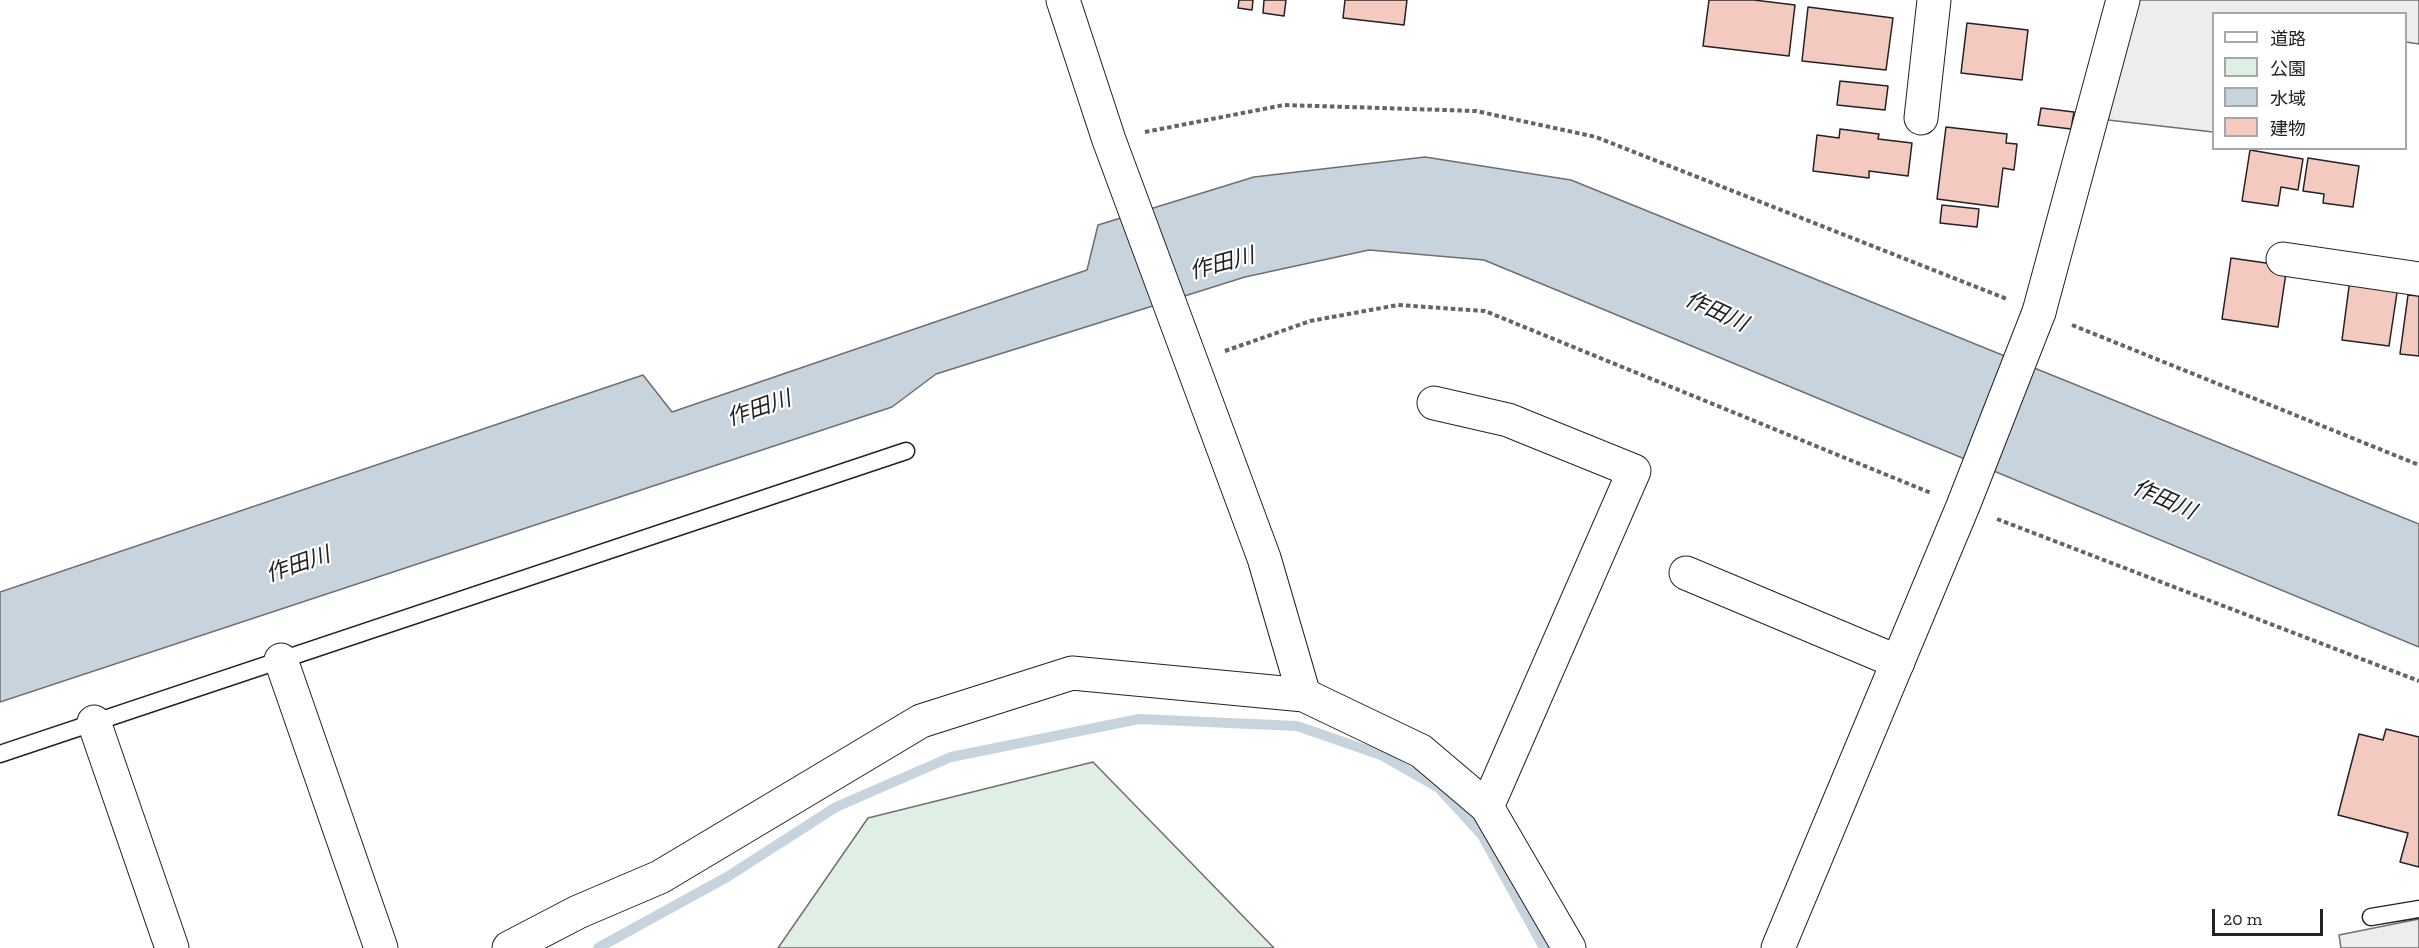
<!DOCTYPE html>
<meta charset="utf-8">
<style>
body{margin:0}
#map{position:relative;width:2419px;height:948px;overflow:hidden;background:#fff;font-family:"Zilla Slab","Noto Sans JP",serif}
canvas{display:block}
.legend{position:absolute;left:2212px;top:12px;width:195px;height:138px;box-sizing:border-box;background:#fff;border:2px solid #a7a7a7;margin:0;padding:8px 10px;list-style:none;font-size:18px;color:#222}
.legend li{display:flex;align-items:center;gap:12px;height:30px}
.legend b{width:30px;border:2px solid #a7a7a7}
.scale{position:absolute;left:2212px;top:909px;width:111px;height:27px;box-sizing:border-box;border:3px solid #222;border-top:0;padding-left:8px;font-size:18px;line-height:21px;white-space:nowrap;color:#222;-webkit-text-stroke:4px #fff;paint-order:stroke}
</style>
<div id="map">
<canvas width="2419" height="948"></canvas>
<ul class="legend">
<li><b style="height:8px;background:#fff"></b>道路</li>
<li><b style="height:16px;background:#e0efe3"></b>公園</li>
<li><b style="height:16px;background:#c7d3dd"></b>水域</li>
<li><b style="height:16px;background:#f3c9c0"></b>建物</li>
</ul>
<div class="scale">20 m</div>
</div>
<script>
const ctx = document.querySelector('canvas').getContext('2d');
ctx.lineJoin = 'round';
function fillPath(path, color) { ctx.fillStyle = color; ctx.fill(path, 'evenodd'); }
const poly = rows => new Path2D(rows.map(r => 'M' + r).join(''));
function trace(path, color, width, dash) { ctx.strokeStyle = color; ctx.lineWidth = width; ctx.lineCap = dash ? 'butt' : 'round'; ctx.setLineDash(dash || []); ctx.stroke(path); }
function drawText(font, color, halo, rows, align = 'center') {
  ctx.font = font + ' "Zilla Slab","Noto Sans JP",serif'; ctx.lineWidth = 4.5; ctx.setLineDash([]); ctx.textBaseline = 'middle'; ctx.strokeStyle = halo; ctx.fillStyle = color; for (const [text, x, y, turn = 0] of rows) {
    ctx.save(); ctx.translate(x, y); ctx.rotate((+turn || 0) * Math.PI / 180); ctx.textAlign = isNaN(turn) ? turn : align; if (halo) ctx.strokeText(text, 0, 0); ctx.fillText(text, 0, 0); ctx.restore();
  }
}
const green = poly([
 [1093,762,1274,948,778,948,868,818,1093,762]
]);
fillPath(green, '#e0efe3');
trace(green, '#6f6f6f', 1.5);
const parking = poly([
 [2135,0,2419,0,2419,44,2406,42,2406,14,2214,14,2213,132,2108,120,2135,0],
 [2419,919,2419,948,2341,948,2339,935,2419,919]
]);
fillPath(parking, '#ededed');
trace(parking, '#6f6f6f', 1.5);
const water = poly([
 [1425,157,1571,180,2419,524,2419,647,1484,260,1369,250,1245,277,936,374,892,407,0,702,0,592,643,375,672,412,1087,270,1098,225,1254,177,1425,157]
]);
fillPath(water, '#c7d3dd');
trace(water, '#6f6f6f', 1.5);
trace(poly([
 [598,948,727,877,836,807,951,757,1139,719,1297,726,1381,755,1439,788,1482,835,1544,948]
]), '#c7d3dd', 10);
const building = poly([
 [1239,0,1253,0,1252,10,1238,8,1239,0],
 [1264,0,1286,0,1284,16,1263,13,1264,0],
 [1345,0,1407,0,1404,25,1343,18,1345,0],
 [1709,0,1754,0,1795,5,1789,56,1703,46,1709,0],
 [1808,7,1893,18,1886,70,1802,61,1808,7],
 [1967,23,2028,30,2022,80,1961,73,1967,23],
 [1840,81,1888,86,1885,110,1837,105,1840,81],
 [2041,108,2074,112,2071,129,2038,125,2041,108],
 [1946,127,2007,134,2006,143,2017,144,2014,170,2003,168,1998,207,1937,199,1946,127],
 [1840,129,1879,134,1878,139,1912,143,1908,176,1869,171,1869,178,1813,171,1817,135,1839,138,1840,129],
 [2250,150,2303,159,2298,190,2281,187,2278,206,2242,201,2250,150],
 [2308,158,2359,166,2353,207,2323,203,2324,194,2303,191,2308,158],
 [1942,205,1979,209,1977,227,1940,223,1942,205],
 [2231,258,2287,266,2278,327,2222,319,2231,258],
 [2350,279,2398,286,2389,346,2342,340,2350,279],
 [2408,295,2419,296,2419,356,2400,354,2408,295],
 [2386,729,2419,737,2419,867,2400,862,2408,833,2338,815,2359,734,2383,740,2386,729]
]);
fillPath(building, '#f3c9c0');
trace(building, '#222', 1.5);
const service = poly([
 [0,754,906,451],
 [2371,917,2419,909]
]);
const minor = poly([
 [1063,0,1109,140,1264,558,1304,695],
 [1921,118,1934,0],
 [2283,259,2419,279],
 [2039,312,2123,0],
 [1434,403,1508,420,1634,471,1487,807],
 [1686,573,1898,662],
 [281,660,381,948],
 [94,722,172,948],
 [509,948,578,912,660,877,921,721,1072,673,1304,695,1421,751,1487,807,1569,948]
]);
const tertiary = poly([
 [1778,948,1963,506,2039,312]
]);
trace(service, '#222', 19);
trace(minor, '#222', 35);
trace(tertiary, '#222', 35);
trace(poly([
 [1145,132,1284,105,1476,111,1596,137,2007,299],
 [2072,325,2419,465],
 [1225,351,1310,321,1398,305,1485,311,1931,493],
 [1997,519,2419,681]
]), '#646464', 4, [4.5, 3]);
trace(service, '#fff', 16);
trace(minor, '#fff', 33);
trace(tertiary, '#fff', 33);
drawText('italic 22px', '#222', '#fff', [
 ["作田川",1222,264,-15],
 ["作田川",1716,312,25],
 ["作田川",759,409,-19],
 ["作田川",2164,500,24],
 ["作田川",298,565,-19]
]);
</script>
